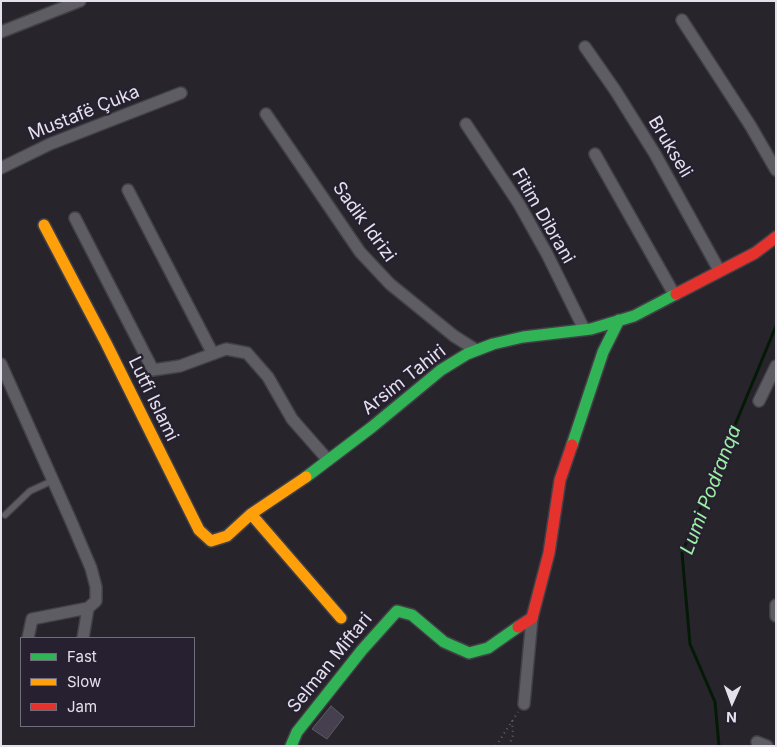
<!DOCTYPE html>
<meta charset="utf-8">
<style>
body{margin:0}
#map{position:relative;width:777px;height:747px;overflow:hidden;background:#27242c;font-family:Inter,sans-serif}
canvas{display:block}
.frame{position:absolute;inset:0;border:2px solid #e4e1ec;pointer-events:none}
.legend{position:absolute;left:20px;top:637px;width:175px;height:90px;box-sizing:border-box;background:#262030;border:1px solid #726d7b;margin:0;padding:6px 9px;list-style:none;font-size:15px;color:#e4e1ec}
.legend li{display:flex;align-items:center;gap:10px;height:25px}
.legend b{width:25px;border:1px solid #726d7b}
.north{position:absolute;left:707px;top:677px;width:50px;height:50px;-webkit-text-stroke:4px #262030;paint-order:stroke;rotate:182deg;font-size:14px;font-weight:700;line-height:20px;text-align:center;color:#e4e1ec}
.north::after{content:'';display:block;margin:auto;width:18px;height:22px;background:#e4e1ec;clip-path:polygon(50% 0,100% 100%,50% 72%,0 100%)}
</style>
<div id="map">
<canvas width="777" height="747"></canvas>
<div class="frame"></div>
<ul class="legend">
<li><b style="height:6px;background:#30b455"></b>Fast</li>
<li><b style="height:6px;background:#ff9f0a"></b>Slow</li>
<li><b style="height:6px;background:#e5322d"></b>Jam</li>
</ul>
<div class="north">N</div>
</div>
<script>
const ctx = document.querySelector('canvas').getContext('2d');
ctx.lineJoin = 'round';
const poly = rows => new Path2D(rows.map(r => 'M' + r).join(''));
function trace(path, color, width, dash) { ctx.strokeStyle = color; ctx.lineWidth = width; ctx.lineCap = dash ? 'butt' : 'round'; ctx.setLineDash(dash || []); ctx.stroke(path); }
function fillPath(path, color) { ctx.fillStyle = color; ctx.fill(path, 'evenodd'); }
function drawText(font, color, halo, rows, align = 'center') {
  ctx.font = font + ' Inter,sans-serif'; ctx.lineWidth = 4.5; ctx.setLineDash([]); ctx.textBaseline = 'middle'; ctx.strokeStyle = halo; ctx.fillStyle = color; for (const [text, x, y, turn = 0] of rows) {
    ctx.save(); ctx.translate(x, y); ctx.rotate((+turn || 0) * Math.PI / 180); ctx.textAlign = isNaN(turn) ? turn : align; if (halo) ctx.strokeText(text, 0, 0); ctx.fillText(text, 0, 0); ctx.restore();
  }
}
trace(poly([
 [719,746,715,702,690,644,682,553,776,326]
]), '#041a06', 3);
const building = poly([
 [331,706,344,717,327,739,312,729,331,706]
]);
fillPath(building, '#453f4f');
trace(building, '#5d5b62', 1);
const lane = poly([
 [5,515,30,491,54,480]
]);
const street = poly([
 [682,20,750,125,776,170],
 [1,32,80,1],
 [585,47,615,90,655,154,719,270],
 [266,114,360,252,390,284,454,336,476,350],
 [466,124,519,204,547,254,584,329],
 [595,154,674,294],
 [1,168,50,144,181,93],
 [128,190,213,354],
 [75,218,153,370,180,366,226,349,247,353,268,377,292,419,328,460],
 [1,364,71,521,91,568,96,587,96,601,88,608,32,619,28,638],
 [759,401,776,366],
 [776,605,776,616],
 [83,638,88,608],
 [524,704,532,618],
 [757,742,767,746]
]);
const fast = poly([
 [572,445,603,352,619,320],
 [306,477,372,427,441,370,467,354,493,344,523,337,591,329,634,316,676,294],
 [291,746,297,732,362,650,397,611,412,615,444,642,469,653,488,648,518,627]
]);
const slow = poly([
 [44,225,106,343,199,530,211,541,227,536,251,514],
 [306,477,251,514,341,618]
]);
const jam = poly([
 [676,294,755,253,776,237],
 [518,627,532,618,549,553,560,480,572,445]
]);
trace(lane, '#424047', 8);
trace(street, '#424047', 14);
trace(fast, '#424047', 14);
trace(slow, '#424047', 14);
trace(jam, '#424047', 14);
trace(poly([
 [496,746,518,712],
 [509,746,513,735,512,719]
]), '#646268', 2, [1, 4]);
trace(lane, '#5f5d64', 5.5);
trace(street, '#5f5d64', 11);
trace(fast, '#30b455', 11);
trace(slow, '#ff9f0a', 11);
trace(jam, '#e5322d', 11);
drawText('18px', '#e4e1ec', '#262030', [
 ["Mustafë Çuka",84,113,-22],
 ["Brukseli",670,147,59],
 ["Fitim Dibrani",543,216,60],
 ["Sadik Idrizi",364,222,54],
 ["Arsim Tahiri",404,380,-38],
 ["Lutfi Islami",153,399,64],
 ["Selman Miftari",330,663,-51]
]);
drawText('italic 19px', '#9cf0a3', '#262030', [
 ["Lumi Podranqa",711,490,-69]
]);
</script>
